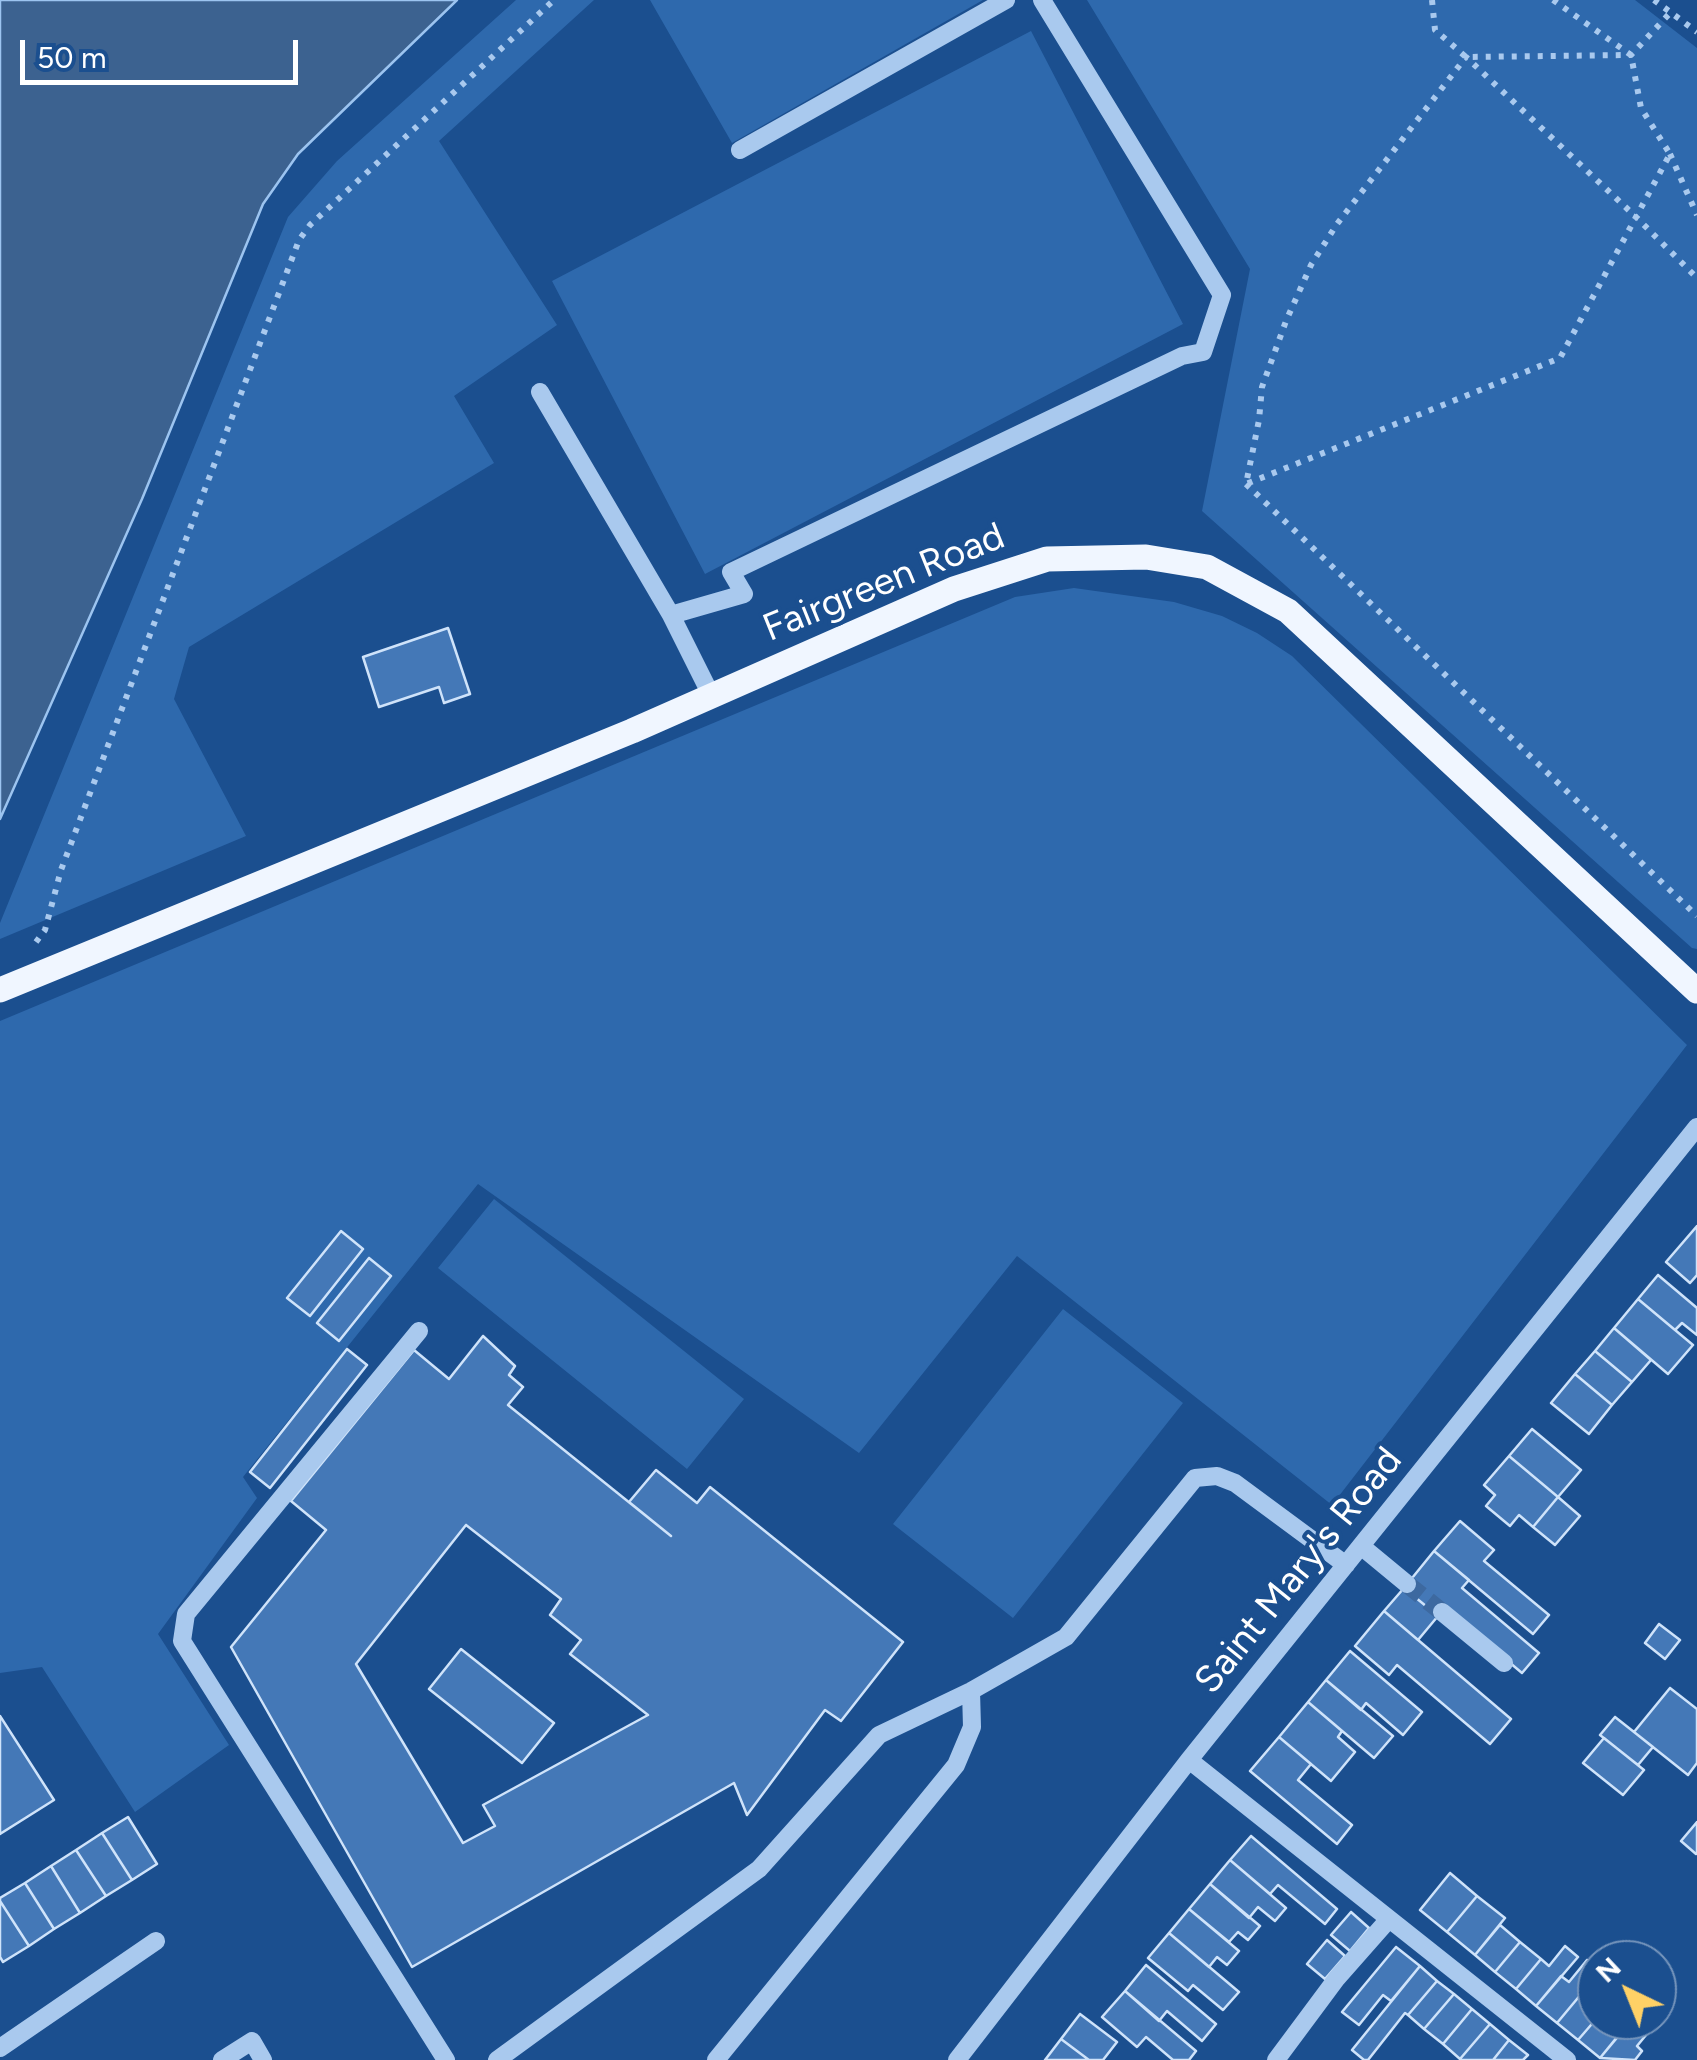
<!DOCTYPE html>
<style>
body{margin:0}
#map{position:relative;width:1697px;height:2060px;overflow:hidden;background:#1b4f8f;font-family:Figtree,sans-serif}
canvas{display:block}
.north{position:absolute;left:1577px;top:1940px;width:100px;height:100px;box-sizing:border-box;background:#1b4f8f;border:2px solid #7695bc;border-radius:50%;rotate:317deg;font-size:28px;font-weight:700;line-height:40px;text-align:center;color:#fff}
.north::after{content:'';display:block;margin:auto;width:35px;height:45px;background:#ffd166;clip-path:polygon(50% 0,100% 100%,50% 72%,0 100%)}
.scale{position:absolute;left:20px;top:40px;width:278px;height:45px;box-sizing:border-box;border:5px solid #fff;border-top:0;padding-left:12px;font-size:30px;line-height:35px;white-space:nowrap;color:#fff;-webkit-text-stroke:8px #1b4f8f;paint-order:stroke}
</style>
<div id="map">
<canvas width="1697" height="2060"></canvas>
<div class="north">N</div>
<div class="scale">50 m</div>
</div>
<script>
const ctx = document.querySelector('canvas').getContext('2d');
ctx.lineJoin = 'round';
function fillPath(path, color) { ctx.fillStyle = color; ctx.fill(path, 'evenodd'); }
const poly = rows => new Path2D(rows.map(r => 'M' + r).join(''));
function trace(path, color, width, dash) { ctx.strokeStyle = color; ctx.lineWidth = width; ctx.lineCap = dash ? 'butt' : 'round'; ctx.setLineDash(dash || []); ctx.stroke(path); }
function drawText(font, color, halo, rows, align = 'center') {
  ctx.font = font + ' Figtree,sans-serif'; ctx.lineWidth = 8; ctx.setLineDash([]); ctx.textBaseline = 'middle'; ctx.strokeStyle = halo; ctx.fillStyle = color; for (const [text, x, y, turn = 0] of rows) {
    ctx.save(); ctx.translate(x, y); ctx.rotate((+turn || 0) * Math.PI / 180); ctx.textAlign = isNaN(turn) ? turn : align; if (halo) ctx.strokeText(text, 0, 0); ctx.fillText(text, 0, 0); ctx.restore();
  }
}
fillPath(poly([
 [516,0,594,0,439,141,557,325,454,396,494,463,189,647,174,699,246,836,0,939,0,923,288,217,337,161],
 [650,0,983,0,732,143],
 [1087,0,1635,0,1697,48,1697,949,1692,948,1202,511,1250,269],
 [1031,31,1183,324,705,574,552,281],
 [1074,588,1174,602,1222,616,1257,633,1292,656,1687,1045,1332,1505,1017,1256,859,1453,478,1184,243,1477,257,1498,158,1634,229,1745,135,1812,42,1667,0,1673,0,1021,1015,597],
 [494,1199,744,1399,687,1469,438,1268],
 [1063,1309,1183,1403,1013,1618,893,1524]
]), '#2e69ad');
const water = poly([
 [0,0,457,0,298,154,263,204,142,499,0,819,0,0]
]);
fillPath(water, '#3c6290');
trace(water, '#9cc4f0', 2.5);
const building = poly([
 [448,628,470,694,444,703,439,687,379,707,363,657,448,628],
 [1697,1226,1697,1275,1690,1283,1666,1262,1697,1226],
 [341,1231,363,1249,310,1316,287,1298,341,1231],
 [369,1258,391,1276,339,1341,317,1323,369,1258],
 [1658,1275,1697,1308,1697,1335,1682,1323,1675,1330,1638,1299,1658,1275],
 [1638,1299,1693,1345,1668,1374,1614,1328,1638,1299],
 [1614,1328,1651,1360,1632,1382,1595,1351,1614,1328],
 [483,1336,515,1366,509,1375,523,1387,508,1405,671,1536,629,1502,656,1470,697,1503,710,1487,903,1642,841,1721,825,1710,747,1815,734,1783,412,1967,231,1647,326,1530,291,1501,414,1350,449,1379,483,1336],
 [466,1525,561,1599,550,1615,581,1640,570,1654,648,1715,483,1805,495,1826,463,1843,356,1664,466,1525],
 [347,1349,367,1365,270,1488,250,1472,347,1349],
 [1595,1351,1632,1382,1612,1405,1575,1374,1595,1351],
 [1575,1374,1612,1405,1589,1434,1551,1403,1575,1374],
 [1532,1429,1581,1470,1558,1497,1509,1456,1532,1429],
 [1509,1456,1558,1497,1533,1527,1519,1515,1510,1526,1486,1506,1495,1495,1484,1485,1509,1456],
 [1558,1497,1580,1516,1555,1545,1533,1527,1558,1497],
 [1460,1521,1494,1550,1484,1561,1549,1615,1533,1634,1434,1551,1460,1521],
 [1434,1551,1469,1580,1462,1588,1539,1653,1522,1673,1445,1608,1438,1616,1404,1588,1434,1551],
 [1404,1588,1438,1616,1418,1640,1384,1611,1404,1588],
 [1384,1611,1511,1719,1490,1744,1397,1665,1389,1675,1355,1646,1384,1611],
 [1659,1624,1680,1640,1665,1659,1645,1643,1659,1624],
 [461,1649,554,1723,522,1763,429,1689,461,1649],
 [1350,1651,1422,1712,1403,1735,1366,1703,1361,1710,1326,1680,1350,1651],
 [1326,1680,1393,1736,1374,1758,1308,1702,1326,1680],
 [1670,1688,1697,1709,1697,1763,1688,1775,1634,1732,1670,1688],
 [1308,1702,1342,1731,1338,1737,1355,1752,1331,1781,1279,1737,1308,1702],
 [0,1716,54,1800,0,1834,0,1716],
 [1615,1717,1653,1747,1638,1765,1600,1735,1615,1717],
 [1279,1737,1311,1764,1298,1780,1352,1825,1337,1844,1250,1771,1279,1737],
 [1604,1738,1644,1770,1623,1795,1583,1763,1604,1738],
 [128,1817,157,1864,132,1880,102,1833,128,1817],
 [1697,1822,1697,1853,1696,1854,1681,1841,1697,1822],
 [102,1833,132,1880,106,1896,76,1850,102,1833],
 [1251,1836,1337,1909,1325,1924,1278,1885,1270,1894,1230,1860,1251,1836],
 [76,1850,106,1896,80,1913,51,1866,76,1850],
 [1230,1860,1286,1908,1275,1921,1258,1907,1249,1918,1210,1884,1230,1860],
 [51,1866,80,1913,54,1929,25,1883,51,1866],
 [1450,1873,1477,1896,1447,1932,1420,1910,1450,1873],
 [25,1883,54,1929,29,1946,0,1901,0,1898,25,1883],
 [1210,1884,1260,1926,1248,1940,1238,1932,1229,1942,1189,1909,1210,1884],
 [1477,1896,1505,1918,1475,1955,1447,1932,1477,1896],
 [0,1901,29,1946,3,1962,0,1957,0,1901],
 [1189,1909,1239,1951,1227,1965,1217,1957,1209,1967,1169,1933,1189,1909],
 [1351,1912,1369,1928,1350,1951,1331,1935,1351,1912],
 [1500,1925,1520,1942,1495,1972,1475,1955,1500,1925],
 [1169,1933,1239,1992,1223,2010,1193,1985,1188,1991,1148,1958,1169,1933],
 [1327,1940,1345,1956,1325,1979,1307,1964,1327,1940],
 [1520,1942,1541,1959,1516,1989,1495,1972,1520,1942],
 [1565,1946,1578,1957,1536,2006,1516,1989,1541,1959,1549,1966,1565,1946],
 [1396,1947,1420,1966,1391,2001,1383,1995,1359,2025,1342,2012,1396,1947],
 [1587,1960,1597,1969,1597,1975,1557,2023,1536,2006,1561,1976,1569,1982,1587,1960],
 [1146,1965,1216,2024,1202,2041,1167,2011,1159,2021,1125,1991,1146,1965],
 [1420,1966,1437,1981,1408,2015,1405,2013,1368,2060,1364,2060,1352,2050,1420,1966],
 [1437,1981,1454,1994,1424,2029,1408,2015,1437,1981],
 [1125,1991,1196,2051,1189,2060,1173,2060,1146,2037,1137,2047,1102,2017,1125,1991],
 [1582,1993,1597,2006,1597,2018,1578,2040,1557,2023,1582,1993],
 [1454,1994,1472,2009,1443,2044,1424,2029,1454,1994],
 [1657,1996,1670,2006,1637,2046,1642,2051,1635,2060,1600,2058,1631,2020,1657,2020,1657,1996],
 [1472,2009,1490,2024,1460,2059,1443,2044,1472,2009],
 [1080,2014,1117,2042,1103,2060,1089,2060,1061,2039,1080,2014],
 [1597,2018,1597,2020,1605,2020,1621,2033,1600,2058,1578,2040,1597,2018],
 [1490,2024,1509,2040,1493,2060,1462,2060,1460,2059,1490,2024],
 [1061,2039,1089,2060,1045,2060,1061,2039],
 [1509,2040,1528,2055,1523,2060,1493,2060,1509,2040]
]);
fillPath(building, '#4478b7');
trace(building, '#cfe3fa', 2.5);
trace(poly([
 [1407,1584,1442,1612]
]), '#3d69a0', 18, [18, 9]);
trace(poly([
 [1432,0,1435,30,1466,57,1631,55,1670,13],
 [1553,0,1631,55,1641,108,1670,154,1636,217,1560,358,1246,484,1259,420,1262,387,1286,321,1311,265,1337,224,1466,57,1636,217,1697,278],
 [1654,0,1697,32],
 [1670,154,1697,215],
 [1246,484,1697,916],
 [36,942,45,930,61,870,299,240,310,225,554,0]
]), '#a9c9ee', 6, [5, 8]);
trace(poly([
 [740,150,1006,0],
 [540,392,671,615],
 [711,695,671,615,744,594,731,572,1182,356,1203,352,1222,295,1042,0],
 [419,1331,186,1614,182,1641,446,2060],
 [1361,1546,1407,1584],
 [1442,1612,1504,1663],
 [1189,1760,1567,2060],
 [0,2048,156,1941],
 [222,2060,252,2041,263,2060],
 [497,2060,759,1869,879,1735,971,1691,1066,1637,1195,1478,1217,1476,1235,1483,1346,1565],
 [716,2060,956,1765,972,1727,971,1691],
 [957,2060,1189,1760,1697,1127],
 [1276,2060,1337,1978,1389,1919]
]), '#a9c9ee', 18);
trace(poly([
 [0,990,632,731,954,589,1047,559,1146,557,1207,567,1288,611,1697,991]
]), '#f0f6ff', 25);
drawText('38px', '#fff', '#1b4f8f', [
 ["Fairgreen Road",884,583,-22],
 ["Saint Mary's Road",1299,1571,-51]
]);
</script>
